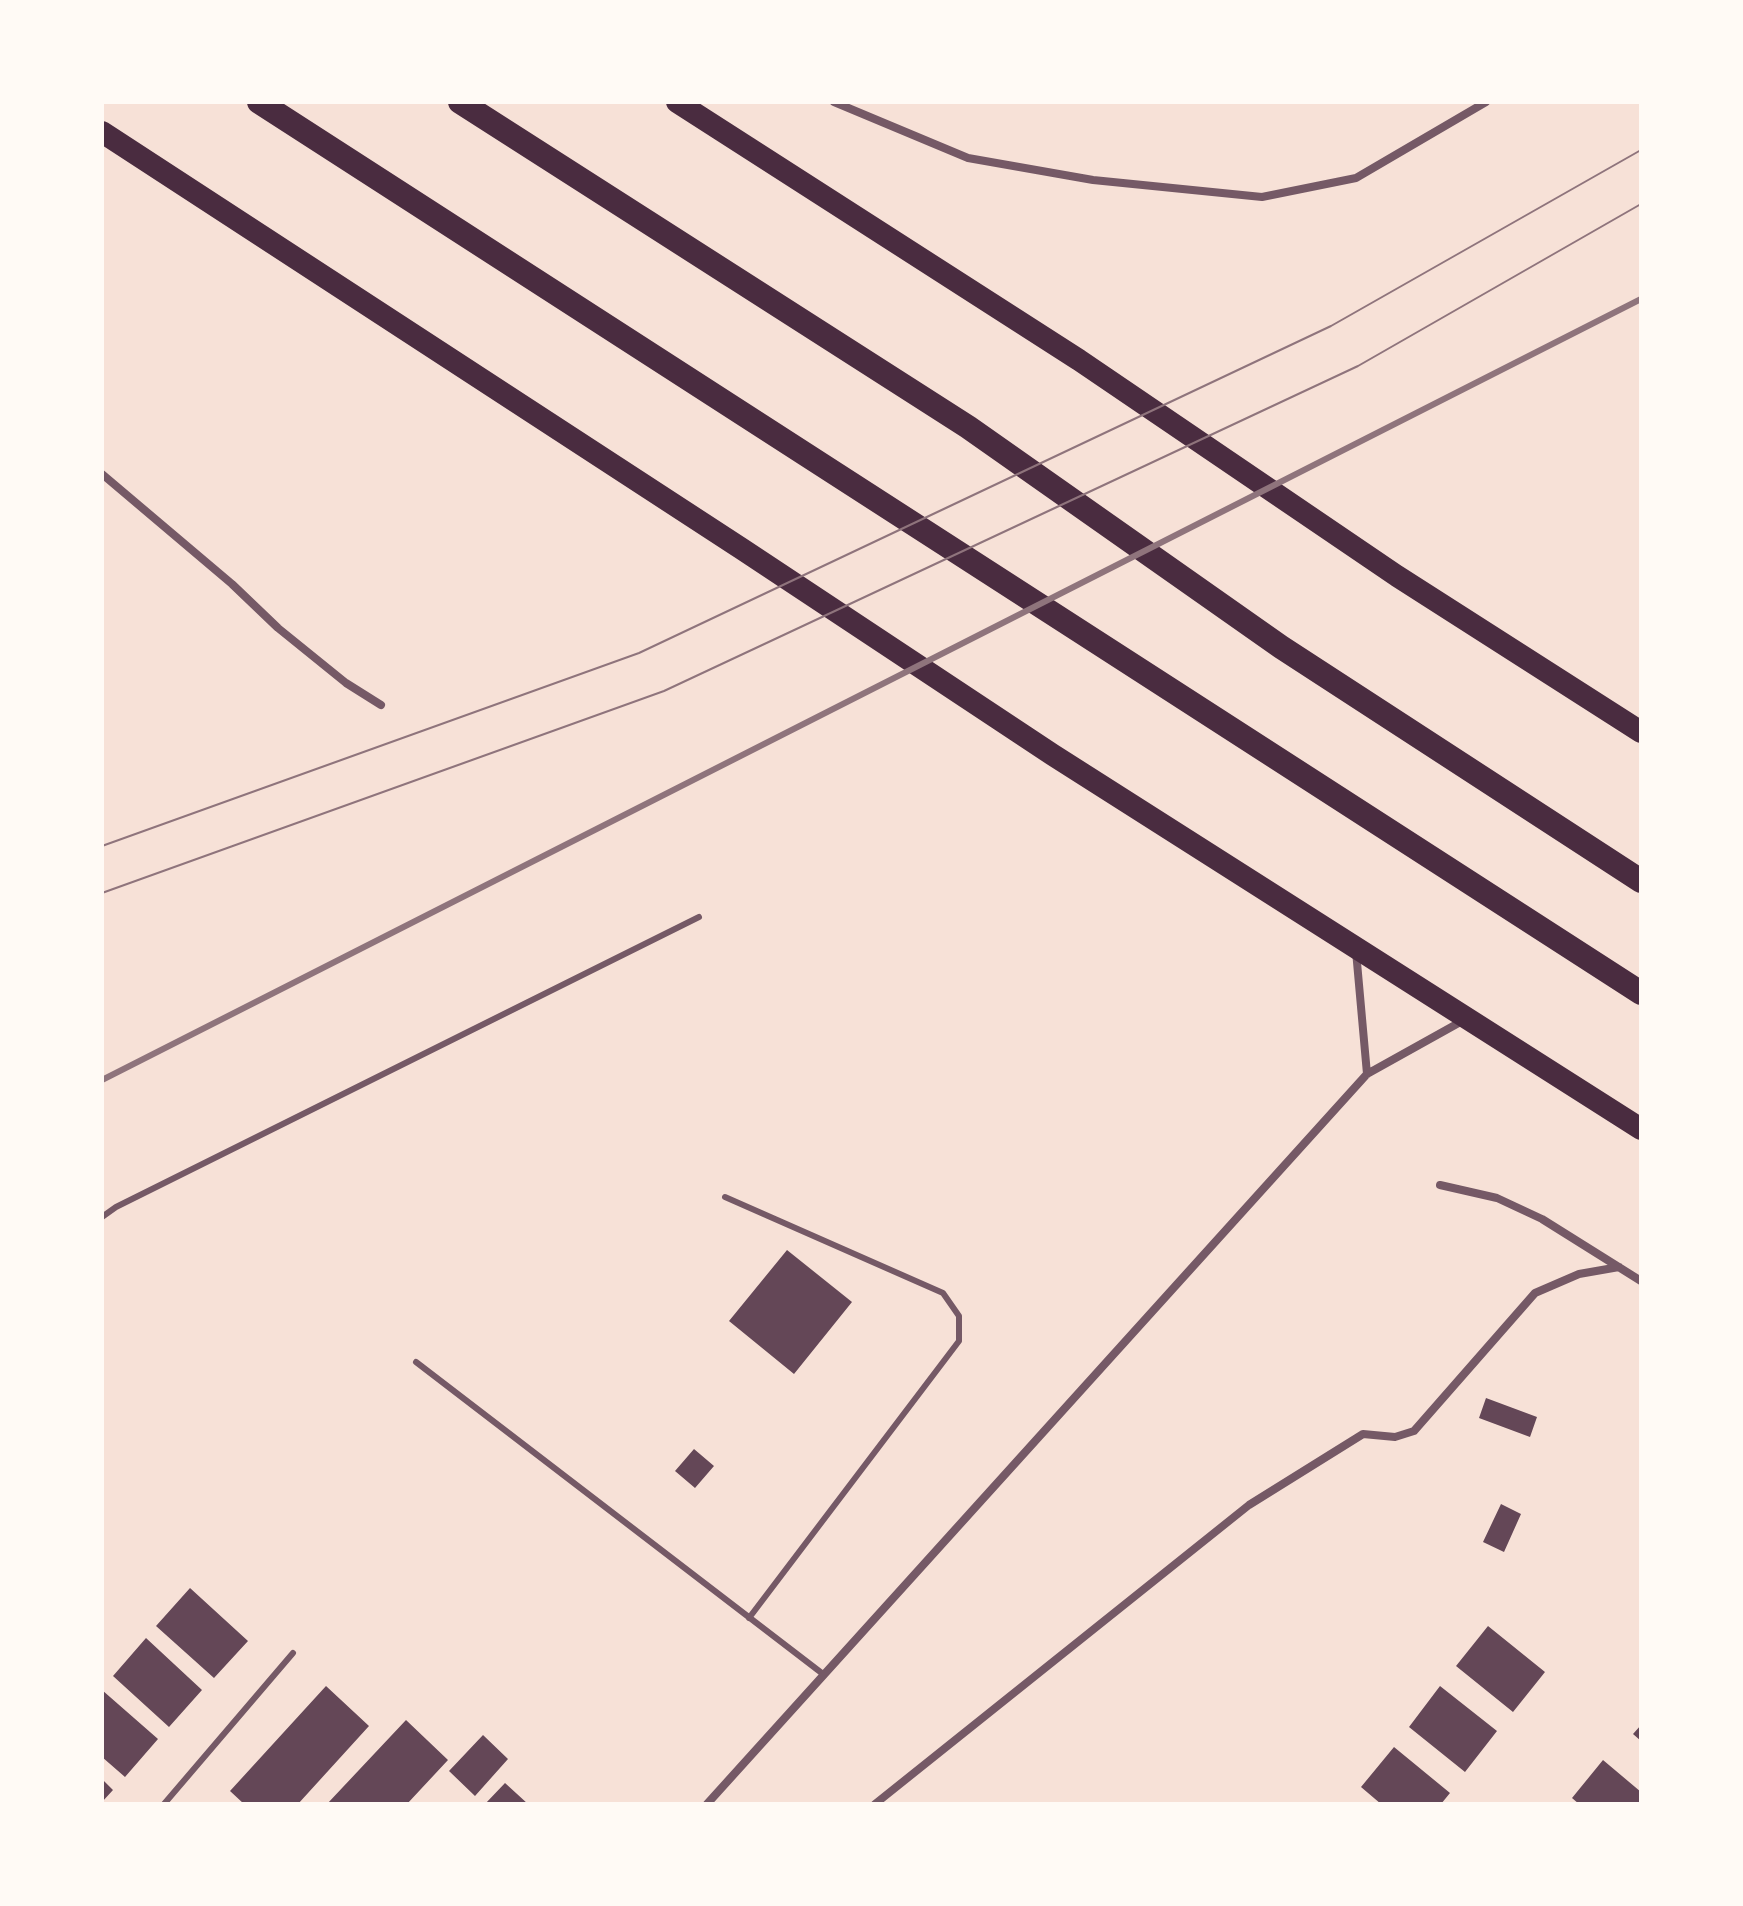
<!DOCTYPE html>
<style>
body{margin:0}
#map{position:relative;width:1743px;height:1906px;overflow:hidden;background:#f7e1d7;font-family:Lato,sans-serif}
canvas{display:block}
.frame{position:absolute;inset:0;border:104px solid #fffaf5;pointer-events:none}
</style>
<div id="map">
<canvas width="1743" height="1906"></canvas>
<div class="frame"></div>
</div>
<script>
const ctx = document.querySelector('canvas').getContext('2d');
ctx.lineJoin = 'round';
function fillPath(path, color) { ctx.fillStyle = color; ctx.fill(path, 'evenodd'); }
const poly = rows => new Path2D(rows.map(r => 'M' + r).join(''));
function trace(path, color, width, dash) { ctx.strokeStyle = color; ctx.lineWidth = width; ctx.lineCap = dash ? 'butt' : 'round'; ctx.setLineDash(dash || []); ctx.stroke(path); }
fillPath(poly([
 [787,1250,852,1302,794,1374,729,1321],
 [1486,1398,1537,1417,1530,1437,1479,1418],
 [694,1449,714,1466,695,1488,675,1471],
 [1501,1504,1521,1514,1504,1552,1483,1542],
 [190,1588,248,1641,214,1678,156,1626],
 [1488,1626,1545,1672,1513,1712,1456,1666],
 [146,1638,202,1690,169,1727,113,1676],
 [326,1686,369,1726,298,1804,244,1804,230,1791],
 [1440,1686,1497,1731,1465,1772,1409,1727],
 [102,1690,158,1739,125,1777,102,1757],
 [406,1720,448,1760,407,1804,327,1804],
 [1641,1725,1641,1741,1633,1734],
 [483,1735,508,1759,475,1796,449,1771],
 [1394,1747,1450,1793,1441,1804,1381,1804,1361,1787],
 [1603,1760,1641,1792,1641,1804,1579,1804,1572,1798],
 [102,1779,113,1790,102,1802],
 [505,1783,528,1804,485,1804]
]), '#644757');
trace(poly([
 [725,1197,943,1293,959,1316,959,1341,749,1618],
 [102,1217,116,1207,699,917],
 [416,1362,823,1674],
 [164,1804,293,1653]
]), '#755966', 6);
trace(poly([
 [834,102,968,158,1093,180,1262,197,1356,178,1486,102],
 [102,474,232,584,278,628,346,683,381,705],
 [1356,951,1367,1074],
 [1440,1185,1497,1198,1542,1219,1641,1281],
 [707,1804,1367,1074,1464,1020],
 [875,1804,1249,1505,1363,1434,1395,1437,1414,1431,1535,1293,1579,1274,1619,1267]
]), '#755966', 8);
trace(poly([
 [677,102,1079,360,1397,576,1641,732],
 [102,132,742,549,1053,755,1641,1129]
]), '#4a2c40', 22);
trace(poly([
 [259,102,1641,993],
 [460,102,968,427,1281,647,1641,881]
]), '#4a2c40', 24);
trace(poly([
 [102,846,639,653,1331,326,1641,150],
 [102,893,664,691,1358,366,1641,204]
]), '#8f747c', 2);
trace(poly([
 [102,1080,1641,299]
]), '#8f747c', 6);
</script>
